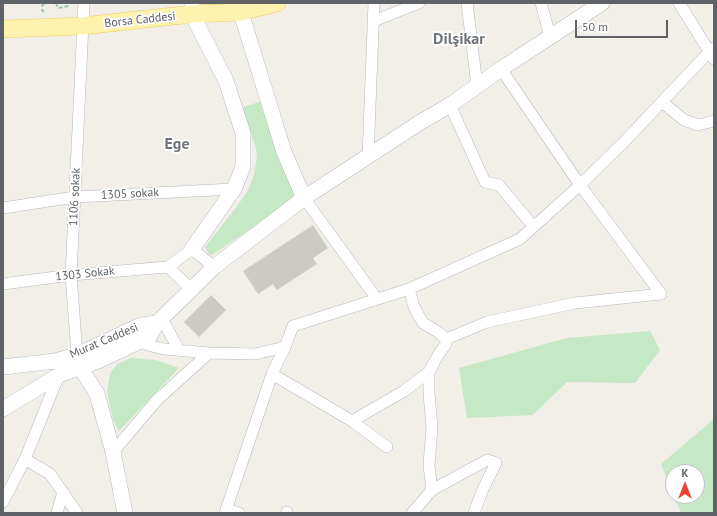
<!DOCTYPE html>
<meta charset="utf-8">
<style>
body{margin:0}
#map{position:relative;width:717px;height:516px;overflow:hidden;background:#f1efe8;font-family:"PT Sans",sans-serif}
canvas{display:block}
.frame{position:absolute;inset:0;border:4px solid #5f6368;pointer-events:none}
.north{position:absolute;left:665px;top:464px;width:40px;height:40px;box-sizing:border-box;background:#fff;border:1px solid #bfc1c3;border-radius:50%;rotate:0deg;font-size:11px;font-weight:700;line-height:16px;text-align:center;color:#5f6368}
.north::after{content:'';display:block;margin:auto;width:14px;height:18px;background:#ea4335;clip-path:polygon(50% 0,100% 100%,50% 72%,0 100%)}
.scale{position:absolute;left:575px;top:20px;width:93px;height:18px;box-sizing:border-box;border:2px solid #5f6368;border-top:0;padding-left:5px;font-size:12px;line-height:14px;white-space:nowrap;color:#5f6368;-webkit-text-stroke:3px #fff;paint-order:stroke}
</style>
<div id="map">
<canvas width="717" height="516"></canvas>
<div class="frame"></div>
<div class="north">K</div>
<div class="scale">50 m</div>
</div>
<script>
const ctx = document.querySelector('canvas').getContext('2d');
ctx.lineJoin = 'round';
function fillPath(path, color) { ctx.fillStyle = color; ctx.fill(path, 'evenodd'); }
const poly = rows => new Path2D(rows.map(r => 'M' + r).join(''));
function trace(path, color, width, dash) { ctx.strokeStyle = color; ctx.lineWidth = width; ctx.lineCap = dash ? 'butt' : 'round'; ctx.setLineDash(dash || []); ctx.stroke(path); }
function drawText(font, color, halo, rows, align = 'center') {
  ctx.font = font + ' "PT Sans",sans-serif'; ctx.lineWidth = 3.5; ctx.setLineDash([]); ctx.textBaseline = 'middle'; ctx.strokeStyle = halo; ctx.fillStyle = color; for (const [text, x, y, turn = 0] of rows) {
    ctx.save(); ctx.translate(x, y); ctx.rotate((+turn || 0) * Math.PI / 180); ctx.textAlign = isNaN(turn) ? turn : align; if (halo) ctx.strokeText(text, 0, 0); ctx.fillText(text, 0, 0); ctx.restore();
  }
}
fillPath(poly([
 [259,102,262,102,293,186,293,196,287,204,212,255,209,254,205,247,238,205,248,190,254,175,257,157,256,148,243,110,244,107],
 [650,331,660,350,635,383,567,382,533,415,467,418,459,368,567,338],
 [131,358,155,360,179,368,119,431,113,419,107,392,110,374,117,364],
 [714,419,714,513,681,513,674,496,697,496,697,472,673,472,673,494,661,464]
]), '#c5e8c5');
fillPath(poly([
 [313,225,328,248,313,258,317,264,277,290,273,284,258,294,243,271],
 [211,295,226,310,199,337,184,322]
]), '#cccac5');
const street = poly([
 [467,3,477,86],
 [541,3,550,36],
 [679,3,714,59],
 [374,21,419,3],
 [662,102,684,120,698,125,714,121],
 [450,105,485,182,499,185,533,226],
 [368,157,374,3],
 [304,198,377,299],
 [3,208,75,197,234,189],
 [168,267,192,249,214,267],
 [168,267,191,289],
 [3,284,71,275,168,267],
 [409,289,414,307,423,323,438,332,446,339,446,344,438,355,429,372,429,393,432,427,429,465,432,490],
 [162,319,179,350],
 [446,339,487,322,575,303,661,294,580,185,501,69],
 [140,343,164,349,209,353,255,354,285,347,293,326,409,289,520,239,580,185,624,142,709,52,714,48],
 [79,362,77,355,71,275,84,3],
 [272,374,352,421,387,447],
 [352,421,404,391,429,372],
 [113,452,157,400,209,353],
 [25,459,50,474,77,513],
 [3,502,25,459,59,375],
 [226,509,239,513],
 [57,513,63,492],
 [225,513,272,374,285,347],
 [287,513,287,512],
 [412,513,432,490,487,460,496,463,483,489,474,513]
]);
const secondary = poly([
 [192,3,192,14,226,81,243,133,243,167,234,189,192,249],
 [238,3,284,152,304,198],
 [3,367,55,361,77,355,141,325,157,323],
 [80,367,97,394,113,452,125,513],
 [3,409,59,375,98,361,149,337,157,323,214,267,304,198,419,123,450,105,501,69,602,3]
]);
const primary = poly([
 [3,29,82,26,192,14,240,12,277,3]
]);
trace(street, '#b5b8bc', 12);
trace(secondary, '#b6babf', 16);
trace(primary, '#f2c960', 18);
trace(poly([
 [56,3,58,8,69,6],
 [44,12,42,10,42,6,45,3]
]), '#9cc7a9', 2, [4, 2]);
trace(street, '#fff', 11);
trace(secondary, '#fff', 15);
trace(primary, '#fff2af', 17);
drawText('12px', '#5f6368', '#fff', [
 ["Borsa Caddesi",140,20,-6],
 ["1305 sokak",130,194,-3],
 ["1106 sokak",75,197,-87],
 ["1303 Sokak",85,274,-6],
 ["Murat Caddesi",104,341,-23]
]);
drawText('bold 16px', '#70757a', '#fff', [
 ["Dilşikar",459,39],
 ["Ege",177,144]
]);
</script>
